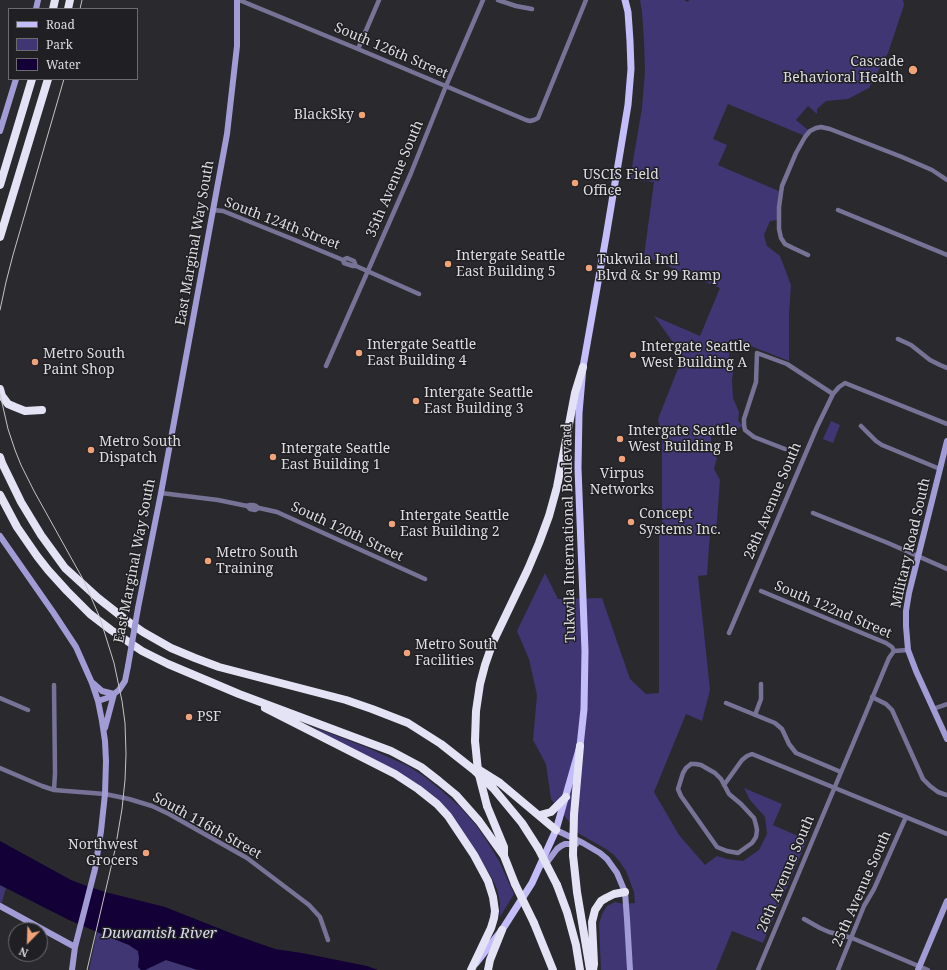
<!DOCTYPE html>
<style>
body{margin:0}
#map{position:relative;width:947px;height:970px;overflow:hidden;background:#2a292e;font-family:"Noto Serif",serif}
canvas{display:block}
.legend{position:absolute;left:8px;top:8px;width:130px;height:72px;box-sizing:border-box;background:#202024;border:1px solid #6c6c6f;margin:0;padding:5px 7px;list-style:none;font-size:12px;color:#dddddf}
.legend li{display:flex;align-items:center;gap:8px;height:20px}
.legend b{width:20px;border:1px solid #6c6c6f}
.north{position:absolute;left:8px;top:922px;width:40px;height:40px;box-sizing:border-box;background:#202024;border:1px solid #6c6c6f;border-radius:50%;rotate:203deg;font-size:11px;font-weight:700;line-height:16px;text-align:center;color:#dddddf}
.north::after{content:'';display:block;margin:auto;width:14px;height:18px;background:#f0a279;clip-path:polygon(50% 0,100% 100%,50% 72%,0 100%)}
</style>
<div id="map">
<canvas width="947" height="970"></canvas>
<ul class="legend">
<li><b style="height:5px;background:#c3befa"></b>Road</li>
<li><b style="height:11px;background:#403673"></b>Park</li>
<li><b style="height:11px;background:#120036"></b>Water</li>
</ul>
<div class="north">N</div>
</div>
<script>
const ctx = document.querySelector('canvas').getContext('2d');
ctx.lineJoin = 'round';
function fillPath(path, color) { ctx.fillStyle = color; ctx.fill(path, 'evenodd'); }
const poly = rows => new Path2D(rows.map(r => 'M' + r).join(''));
function trace(path, color, width, dash) { ctx.strokeStyle = color; ctx.lineWidth = width; ctx.lineCap = dash ? 'butt' : 'round'; ctx.setLineDash(dash || []); ctx.stroke(path); }
function drawText(font, color, halo, rows, align = 'center') {
  ctx.font = font + ' "Noto Serif",serif'; ctx.lineWidth = 3; ctx.setLineDash([]); ctx.textBaseline = 'middle'; ctx.strokeStyle = halo; ctx.fillStyle = color; for (const [text, x, y, turn = 0] of rows) {
    ctx.save(); ctx.translate(x, y); ctx.rotate((+turn || 0) * Math.PI / 180); ctx.textAlign = isNaN(turn) ? turn : align; if (halo) ctx.strokeText(text, 0, 0); ctx.fillText(text, 0, 0); ctx.restore();
  }
}
fillPath(poly([
 [640,0,684,0,688,2,689,0,903,0,904,5,888,53,869,88,848,99,826,101,817,109,817,114,808,106,796,120,809,131,805,136,728,104,713,139,727,145,718,165,781,192,779,220,770,221,764,235,767,246,780,256,791,285,789,315,789,361,733,339,730,347,729,358,734,362,734,365,732,380,733,398,739,412,738,420,742,426,727,437,723,434,711,432,711,441,712,451,717,458,714,469,720,480,716,533,710,533,707,575,698,576,710,690,702,721,686,714,654,792,679,835,705,865,717,856,727,859,743,861,759,850,767,834,765,817,750,800,744,788,782,804,773,825,807,840,763,943,732,931,716,970,601,970,599,924,602,914,607,906,615,902,624,904,635,903,634,892,626,871,620,862,614,855,606,849,578,833,551,799,546,764,533,740,537,695,529,659,517,631,545,573,558,599,602,598,630,679,646,694,659,693,659,536,662,527,662,435,658,419,683,356,654,316,700,336,720,288,644,256,654,182,630,179,642,108,645,71,644,41,642,12],
 [831,421,840,425,833,443,823,439],
 [313,727,368,748,408,766,425,777,441,790,460,807,476,825,487,841,499,861,514,894,500,917,500,903,497,889,492,878,460,827,445,809],
 [0,885,6,888,0,909],
 [97,932,129,945,138,951,198,970,89,970]
]), '#403673');
fillPath(poly([
 [0,841,71,880,84,885,105,892,165,907,238,936,275,949,302,953,367,966,378,970,198,970,166,960,145,970,141,970,138,967,139,958,138,951,129,945,97,932,69,920,0,885]
]), '#120036');
trace(poly([
 [239,0,358,49,526,120,530,121,534,120,538,118,540,113,586,0],
 [498,0,516,6,532,9],
 [358,49,379,0],
 [213,210,223,211,295,240,343,260,344,263,353,266,356,266,419,294],
 [838,210,947,255],
 [808,255,793,248,785,244,781,238,779,229,779,207,782,186,796,153,805,137,810,131,816,128,821,127,830,129,902,157,932,170,947,180],
 [343,260,347,258,354,261,356,266],
 [898,339,911,345,930,360,940,365,947,368],
 [326,366,411,173,446,86,483,0],
 [861,426,876,441,882,445,940,469],
 [785,449,754,437,745,430,744,425,744,419,756,382,757,353,787,364,833,394],
 [161,493,218,500,247,506,250,505,253,505,256,506,259,508,277,512,425,579],
 [247,506,250,509,255,510,259,508],
 [813,513,888,543,947,569],
 [761,591,886,643,892,647,894,651],
 [729,633,817,427,833,394,839,387,845,383,947,424],
 [872,697,886,704,892,710,923,779,930,786,938,792,947,795],
 [0,698,28,710],
 [726,703,775,723,782,729,789,744,796,753,841,772],
 [933,709,947,704],
 [755,715,761,699,761,684],
 [691,764,696,764,701,765,715,773,721,779,729,794,741,804,754,818,756,825,757,830,756,837,752,843,738,853,727,851,717,847,681,796,678,789,683,773,686,768,691,764],
 [0,768,42,786,54,790,105,794,129,799,152,806,169,814,247,858,309,905,320,917,328,940],
 [724,785,742,760,747,756,752,754,947,834],
 [54,790,55,773,54,685],
 [804,919,820,928,829,932,852,938,928,970],
 [758,970,889,658,894,651,908,650],
 [838,970,864,906,874,889,906,817]
]), '#767397', 4.5);
trace(poly([
 [36,9,38,0],
 [0,131,16,79],
 [947,441,909,593,906,611,906,626,908,650,916,671,947,739],
 [0,536,53,612,76,647,92,683,98,701,102,721,105,741,106,761,105,794,101,831,95,869,75,947,72,970],
 [138,608,161,493,227,134,237,46,237,0],
 [93,683,102,691,114,694],
 [98,701,110,697,119,690,125,681,128,666],
 [105,728,114,694],
 [556,830,583,843,600,853,607,859,617,873,625,892,627,919,630,970],
 [545,865,557,849,561,846,565,844,576,844],
 [0,906,75,947],
 [918,970,947,901]
]), '#a19cd6', 6);
trace(poly([
 [476,963,502,930,532,883,556,830,580,746,584,709,585,651,578,468,579,413,583,367,606,237,628,105,631,69,630,41,628,12,625,0]
]), '#c3befa', 7);
trace(poly([
 [53,9,55,0],
 [68,9,70,0],
 [0,185,32,79],
 [0,237,48,79],
 [0,389,2,396,8,404,15,407,25,411,42,410],
 [0,457,2,463,21,502,41,535,65,568,98,598,126,620,143,632,171,648,195,658,219,667,346,700,372,709,408,723,441,744,474,770,493,788,522,823,538,848],
 [0,495,17,527,37,556,48,570,67,591,90,614,111,630,142,651,168,664,239,694,391,751,421,767,439,781,456,795,479,821,504,856,515,884],
 [265,708,395,774,418,789,437,804,448,816,474,855,488,881,493,897,495,911,494,918,491,928,471,970],
 [475,741,476,711,480,684,485,665,493,642,528,569,539,543,549,516,557,487,575,393,583,367],
 [476,768,500,783,556,830],
 [487,806,504,847,504,856],
 [540,815,551,812,566,797],
 [574,815,580,746],
 [573,855,577,892,590,970],
 [557,885,567,912,576,945,580,970],
 [534,923,553,970],
 [488,970,490,960,502,930],
 [593,970,594,964,592,922,595,910,601,901,606,898,614,894,625,892]
]), '#e4e3f5', 8);
trace(poly([
 [80,9,82,0],
 [0,310,6,282,13,255,64,79],
 [0,394,8,429,15,450,21,465,34,491,84,581,100,618,114,663,122,701,125,723,126,754,125,780,122,809,115,850,87,970]
]), '#c4c4c6', 1);
trace(poly([
 [128,666,138,608]
]), '#a19cd6', 6);
trace(poly([
 [475,741,478,771,487,806],
 [538,848,557,885],
 [573,855,574,815],
 [515,884,534,923]
]), '#e4e3f5', 8);
for (const [x, y, r, color] of [
 [913,70,5,"#f0a279"],
 [362,115,4,"#f0a279"],
 [575,183,4,"#f0a279"],
 [448,264,4,"#f0a279"],
 [589,268,4,"#f0a279"],
 [359,353,4,"#f0a279"],
 [633,355,4,"#f0a279"],
 [35,362,4,"#f0a279"],
 [416,401,4,"#f0a279"],
 [620,439,4,"#f0a279"],
 [91,450,4,"#f0a279"],
 [273,457,4,"#f0a279"],
 [622,459,4,"#f0a279"],
 [631,522,4,"#f0a279"],
 [392,524,4,"#f0a279"],
 [208,561,4,"#f0a279"],
 [407,653,4,"#f0a279"],
 [189,717,4,"#f0a279"],
 [146,853,4,"#f0a279"]
]) { const dot = new Path2D(); dot.arc(x, y, r, 0, 2 * Math.PI); ctx.fillStyle = color; ctx.fill(dot); trace(dot, '#202024', 1.5); }
drawText('14px', '#dddddf', '#202024', [
 ["South 126th Street",391,51,23],
 ["35th Avenue South",395,179,-67],
 ["South 124th Street",282,224,21],
 ["East Marginal Way South",195,243,-80],
 ["28th Avenue South",773,501,-67],
 ["South 120th Street",347,532,25],
 ["Tukwila International Boulevard",569,533,-91],
 ["Military Road South",911,543,-77],
 ["East Marginal Way South",135,561,-79],
 ["South 122nd Street",833,610,23],
 ["South 116th Street",207,826,29],
 ["26th Avenue South",786,874,-67],
 ["25th Avenue South",862,889,-66]
]);
drawText('14px', '#dddddf', '#202024', [
 ["Cascade",904,62,"right"],
 ["Behavioral Health",904,78,"right"],
 ["BlackSky",354,115,"right"],
 ["USCIS Field",583,175],
 ["Office",583,191],
 ["Intergate Seattle",456,256],
 ["East Building 5",456,272],
 ["Tukwila Intl",597,260],
 ["Blvd & Sr 99 Ramp",597,276],
 ["Intergate Seattle",367,345],
 ["East Building 4",367,361],
 ["Intergate Seattle",641,347],
 ["West Building A",641,363],
 ["Metro South",43,354],
 ["Paint Shop",43,370],
 ["Intergate Seattle",424,393],
 ["East Building 3",424,409],
 ["Intergate Seattle",628,431],
 ["West Building B",628,447],
 ["Metro South",99,442],
 ["Dispatch",99,458],
 ["Intergate Seattle",281,449],
 ["East Building 1",281,465],
 ["Virpus",622,474,"center"],
 ["Networks",622,490,"center"],
 ["Concept",639,514],
 ["Systems Inc.",639,530],
 ["Intergate Seattle",400,516],
 ["East Building 2",400,532],
 ["Metro South",216,553],
 ["Training",216,569],
 ["Metro South",415,645],
 ["Facilities",415,661],
 ["PSF",197,717],
 ["Northwest",138,845,"right"],
 ["Grocers",138,861,"right"]
], 'left');
drawText('italic 15px', '#dad9ef', '#202024', [
 ["Duwamish River",159,934]
]);
</script>
